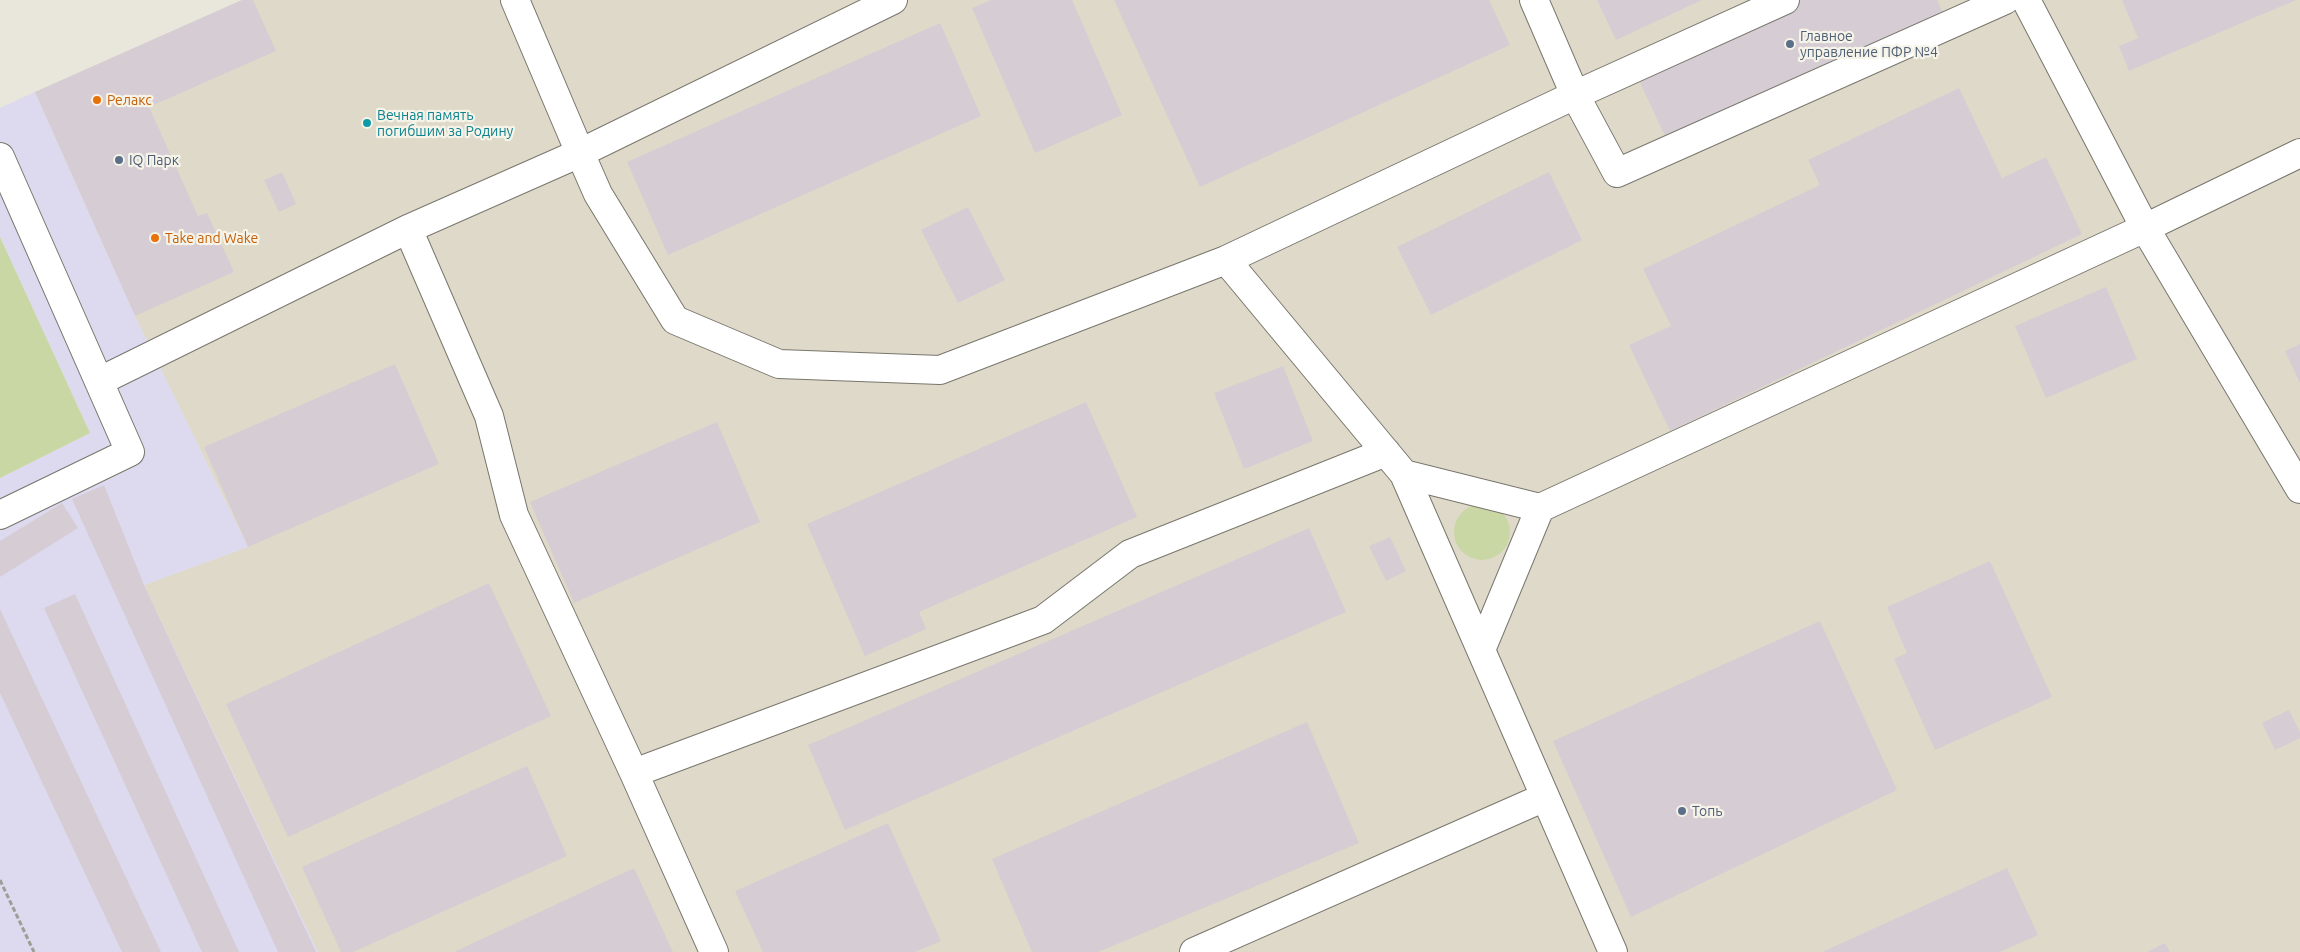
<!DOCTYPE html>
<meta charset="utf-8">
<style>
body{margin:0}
canvas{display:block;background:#e9e6dc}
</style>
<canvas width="2300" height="952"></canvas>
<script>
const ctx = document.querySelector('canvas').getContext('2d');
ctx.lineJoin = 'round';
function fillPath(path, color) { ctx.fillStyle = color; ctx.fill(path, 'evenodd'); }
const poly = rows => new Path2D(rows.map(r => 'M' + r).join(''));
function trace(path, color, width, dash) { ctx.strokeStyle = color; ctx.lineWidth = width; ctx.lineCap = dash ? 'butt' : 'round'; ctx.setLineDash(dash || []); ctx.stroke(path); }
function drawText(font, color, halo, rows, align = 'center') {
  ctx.font = font + ' Ubuntu,sans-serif'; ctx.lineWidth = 4.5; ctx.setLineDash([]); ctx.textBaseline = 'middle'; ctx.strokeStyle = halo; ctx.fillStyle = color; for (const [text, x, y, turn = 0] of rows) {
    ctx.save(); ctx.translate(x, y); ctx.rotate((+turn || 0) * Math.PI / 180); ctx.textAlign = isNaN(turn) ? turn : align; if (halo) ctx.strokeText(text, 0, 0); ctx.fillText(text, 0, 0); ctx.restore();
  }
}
fillPath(poly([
 [242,0,2300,0,2300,952,318,952,144,585,248,547,135,316,35,92]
]), '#ded9c8');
fillPath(poly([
 [35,92,135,316,248,547,144,585,318,952,0,952,0,478,90,433,0,237,0,108]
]), '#ddd9ef');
fillPath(poly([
 [0,237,90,433,0,478],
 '1454 532a28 28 0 1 1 56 0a28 28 0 1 1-56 0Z'
]), '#c9d7a4');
fillPath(poly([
 [242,0,253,0,276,51,149,107,198,216,207,213,234,272,135,316,35,92],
 [991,0,1072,0,1122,115,1035,153,972,8],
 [1114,0,1489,0,1510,45,1200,187],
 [1597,0,1702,0,1616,40],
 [1799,0,1937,0,1944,15,1667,140,1636,74],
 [2122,0,2296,0,2129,71,2119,46,2138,38],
 [940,23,981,116,668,255,627,162],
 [1959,88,2002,178,2046,157,2082,234,1670,431,1629,345,1671,326,1643,269,1820,185,1808,160],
 [282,172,296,204,279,212,264,180],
 [1549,172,1582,240,1431,315,1397,247],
 [968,207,1005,280,958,303,921,230],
 [2106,287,2137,359,2046,398,2015,326],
 [2300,344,2300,383,2285,351],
 [395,364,439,464,248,547,204,447],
 [1283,366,1313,441,1244,469,1214,393],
 [1086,402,1137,517,919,612,926,629,865,656,807,524],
 [717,422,760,522,574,603,530,502],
 [104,485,144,585,316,952,278,952,72,499],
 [62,503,78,528,0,577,0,541],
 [1309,528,1346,612,845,830,808,745],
 [1390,537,1406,571,1386,581,1369,546],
 [1990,561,2052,697,1935,750,1894,659,1907,653,1887,607],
 [489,583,551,716,288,837,226,704],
 [75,594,239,952,202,952,44,608],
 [0,609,161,952,122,952,0,693],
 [1820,621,1897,790,1631,917,1553,741],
 [2289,710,2300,732,2300,738,2275,750,2262,723],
 [1307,722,1359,843,1098,952,1032,952,992,859],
 [527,766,567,856,353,952,341,952,302,867],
 [888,823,941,941,915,952,763,952,735,891],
 [634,868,673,952,454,952],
 [2007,868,2038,935,2000,952,1822,952],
 [2165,943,2170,952,2147,952]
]), '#d6cdd4');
const minor = poly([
 [515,0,580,153,893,0],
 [1534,0,1575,95,1617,173,2005,0],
 [2026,0,2145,228,2300,153],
 [0,157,130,452,0,515],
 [408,229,489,416,514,515,634,773,714,952],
 [1226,260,1404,474,1613,952],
 [100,381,408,229,580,153,598,194,675,320,779,364,940,370,1226,260,1575,95,1785,0],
 [1404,474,1540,508,2145,228,2300,489],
 [1481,650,1540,508],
 [634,773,1043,620,1130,554,1386,452],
 [1194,952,1545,797]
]);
trace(minor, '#79766d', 30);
trace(poly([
 [0,880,34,952]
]), '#9f9d96', 3, [5, 2.5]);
trace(minor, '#fff', 28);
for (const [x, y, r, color] of [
 [1790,44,5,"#5c6f8a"],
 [97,100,5,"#e8710a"],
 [367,123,5,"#0f9aa8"],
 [119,160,5,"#5c6f8a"],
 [155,238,5,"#e8710a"],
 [1682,811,5,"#5c6f8a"]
]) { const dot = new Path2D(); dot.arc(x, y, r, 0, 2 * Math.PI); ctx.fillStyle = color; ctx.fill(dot); trace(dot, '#f6f3e9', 2); }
drawText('14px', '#4e5e75', '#f6f3e9', [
 ["Главное",1800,36],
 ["управление ПФР №4",1800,52],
 ["IQ Парк",129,160],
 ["Топь",1692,811]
], 'left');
drawText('14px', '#c56008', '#f6f3e9', [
 ["Релакс",107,100],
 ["Take and Wake",165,238]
], 'left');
drawText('14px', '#0d838f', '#f6f3e9', [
 ["Вечная память",377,115],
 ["погибшим за Родину",377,131]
], 'left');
</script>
